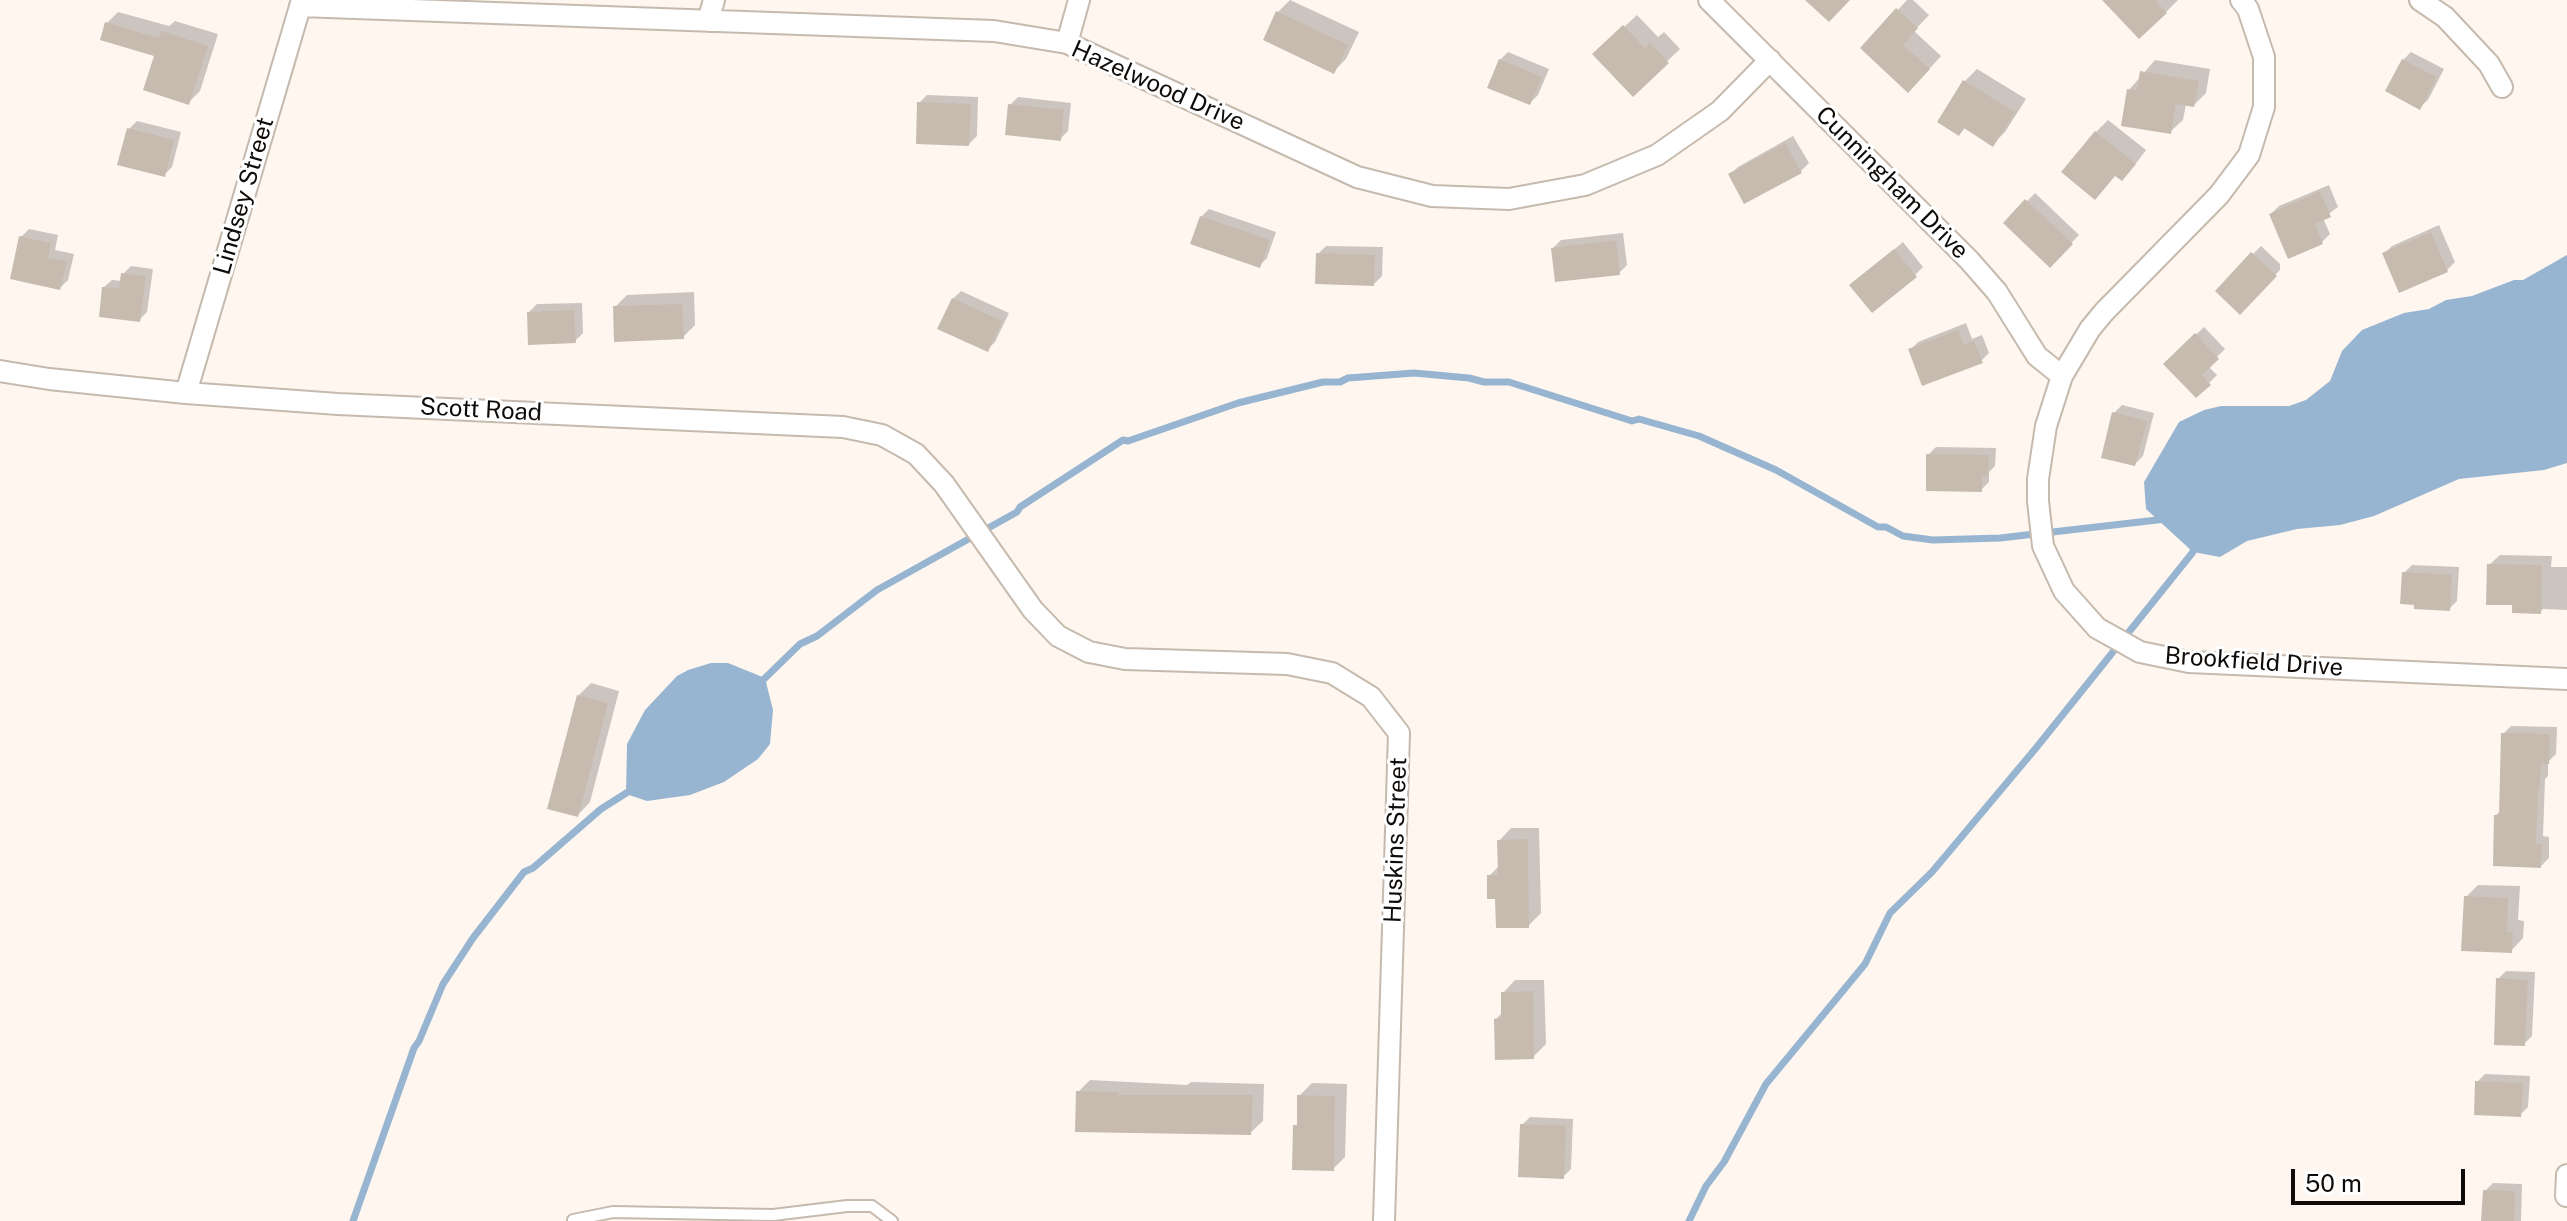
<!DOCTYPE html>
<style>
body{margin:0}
#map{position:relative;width:2567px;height:1221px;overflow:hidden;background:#fef6ef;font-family:"Public Sans",sans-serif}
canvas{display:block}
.scale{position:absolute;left:2291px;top:1169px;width:174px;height:36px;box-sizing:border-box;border:4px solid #0f0b08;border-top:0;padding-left:10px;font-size:24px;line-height:28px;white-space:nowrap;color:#0f0b08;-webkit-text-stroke:6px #fff;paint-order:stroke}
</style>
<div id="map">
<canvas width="2567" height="1221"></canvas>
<div class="scale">50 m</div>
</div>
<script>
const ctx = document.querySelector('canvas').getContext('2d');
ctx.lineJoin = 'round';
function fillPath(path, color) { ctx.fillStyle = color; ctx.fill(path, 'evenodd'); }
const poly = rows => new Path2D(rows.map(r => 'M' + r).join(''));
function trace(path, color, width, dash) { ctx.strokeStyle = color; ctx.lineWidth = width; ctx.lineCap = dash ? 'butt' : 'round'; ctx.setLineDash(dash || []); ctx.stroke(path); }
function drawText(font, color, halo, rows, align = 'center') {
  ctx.font = font + ' "Public Sans",sans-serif'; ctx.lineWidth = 6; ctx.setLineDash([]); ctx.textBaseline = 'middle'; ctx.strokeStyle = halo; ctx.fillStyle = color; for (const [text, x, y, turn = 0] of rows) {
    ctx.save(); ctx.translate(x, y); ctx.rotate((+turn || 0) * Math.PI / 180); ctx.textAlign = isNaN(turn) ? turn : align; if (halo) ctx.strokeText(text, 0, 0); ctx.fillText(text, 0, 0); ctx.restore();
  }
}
fillPath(poly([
 [2567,255,2567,463,2544,470,2459,479,2374,516,2340,525,2297,529,2247,541,2220,557,2193,552,2146,509,2144,482,2179,422,2204,410,2221,406,2289,406,2306,400,2330,381,2342,351,2362,330,2404,313,2429,309,2446,300,2472,296,2514,280,2523,280],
 [711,663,728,663,765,678,773,710,770,744,758,759,724,782,690,795,647,801,626,794,627,744,645,710,677,676,688,670]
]), '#97b5d1');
fillPath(poly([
 [1290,0,1359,32,1346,59,1334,71,1278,12],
 [1907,0,1913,0,1929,15,1914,31,1941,56,1921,78,1863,48],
 [2105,0,2178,0,2166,12],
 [118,12,169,26,175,21,218,34,200,91,188,103,156,54,107,23],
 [1637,15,1658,37,1664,32,1680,49,1633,94,1595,54],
 [1508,52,1549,69,1538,95,1530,103,1500,60],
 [2411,52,2444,69,2428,100,2420,107,2403,60],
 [2155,60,2210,69,2206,93,2194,105,2186,104,2183,120,2170,132,2129,90],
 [1977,69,2026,99,2005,132,1993,144,1966,127,1959,134,1965,81],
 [927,95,978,97,977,136,969,144,919,103],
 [1018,97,1071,103,1068,131,1060,139,1010,105],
 [2108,120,2146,150,2134,166,2096,132],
 [137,121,181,132,172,167,164,175,129,129],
 [1793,136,1809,163,1801,171,1730,175,1738,167],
 [2329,185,2338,207,2323,218,2330,234,2322,242,2271,214,2279,206],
 [2035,193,2079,235,2050,265,2006,223],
 [1209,209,1276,232,1267,258,1259,266,1201,217],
 [2439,225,2455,262,2447,270,2384,254,2392,246],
 [29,229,58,235,55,250,74,254,68,280,60,288,21,237],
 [1623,233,1627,265,1619,273,1553,248,1561,240],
 [1903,242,1923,267,1915,275,1860,278],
 [1326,246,1383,247,1382,276,1374,284,1318,254],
 [2261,246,2280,264,2280,270,2240,312,2217,291],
 [131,266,153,269,147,312,139,320,104,287,112,280,122,281,123,274],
 [961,291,1009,313,995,342,987,350,953,299],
 [694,292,695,325,683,337,615,307,627,295],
 [582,303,583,333,575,341,529,312,537,304],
 [1966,323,1972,339,1982,335,1989,353,1981,361,1910,350,1918,342],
 [2204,327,2225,349,2208,366,2217,375,2196,396,2166,364],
 [2122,405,2154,413,2143,456,2135,464,2114,413],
 [1936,447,1996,448,1995,466,1989,472,1989,482,1981,490,1928,455],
 [2500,555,2552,556,2551,567,2567,567,2567,610,2543,609,2540,612,2489,565],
 [2412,565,2459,567,2457,601,2449,609,2416,603,2404,573],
 [591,683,619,691,590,802,578,815,578,696],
 [2511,726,2557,727,2556,754,2548,762,2548,776,2545,779,2543,836,2549,837,2549,858,2541,866,2496,815,2501,810,2503,734],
 [1511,828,1539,828,1541,913,1528,926,1489,876,1500,865,1499,841],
 [2478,885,2520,886,2518,920,2524,921,2523,938,2511,951,2466,897],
 [2506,971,2535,972,2532,1036,2524,1044,2498,979],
 [1515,980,1544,980,1546,1044,1533,1057,1496,1019,1503,1012,1503,993],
 [2485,1074,2530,1076,2528,1107,2520,1115,2477,1082],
 [1090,1080,1187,1085,1191,1082,1264,1084,1263,1121,1250,1133,1078,1092],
 [1312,1083,1347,1084,1345,1157,1333,1169,1295,1126,1299,1123,1299,1096],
 [1530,1117,1573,1119,1571,1169,1563,1177,1522,1125],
 [2493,1183,2522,1184,2521,1221,2484,1221,2485,1191]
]), '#0003');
trace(poly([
 [761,682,800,644,817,636,877,590,1017,512,1020,507,1123,440,1128,441,1238,403,1323,382,1340,382,1348,378,1414,373,1469,378,1484,382,1509,382,1632,421,1639,419,1699,436,1776,470,1878,527,1886,527,1903,536,1933,540,2000,538,2166,519],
 [353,1221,414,1048,419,1041,443,984,473,938,524,872,533,868,601,809,631,790],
 [1689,1221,1706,1186,1724,1162,1766,1084,1865,964,1890,913,1932,872,2036,748,2193,552,2194,542]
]), '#97b5d1', 7);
fillPath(poly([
 [1805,0,1850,0,1829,22],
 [2102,0,2155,0,2167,13,2139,39],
 [1896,8,1918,28,1903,45,1930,69,1908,93,1860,48],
 [1276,11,1348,45,1334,74,1263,40],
 [105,22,159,38,161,31,208,46,189,105,143,90,154,56,100,40],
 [1623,25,1645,48,1650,43,1669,63,1633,97,1592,54],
 [1499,59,1542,77,1530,105,1487,88],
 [2402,59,2437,77,2420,110,2385,91],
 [2140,71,2199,81,2194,107,2176,104,2171,134,2121,126,2127,89,2137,90],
 [1963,80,2015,112,1993,147,1964,128,1959,136,1937,122],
 [917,102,971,104,969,146,916,144],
 [1008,104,1064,110,1061,141,1005,135],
 [127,128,174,140,165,177,117,165],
 [2095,131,2136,164,2122,181,2115,176,2095,200,2061,172],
 [1785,143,1802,173,1744,204,1728,174],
 [2320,191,2331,217,2315,224,2323,244,2288,259,2269,214],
 [2025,199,2073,244,2050,268,2003,223],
 [1200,216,1270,240,1260,268,1190,244],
 [2431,232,2448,272,2399,293,2382,253],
 [19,236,51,243,48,258,67,261,60,290,10,279],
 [1616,240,1620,275,1555,282,1551,248],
 [1894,249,1917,277,1872,313,1849,285],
 [2251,252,2277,276,2240,315,2215,291],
 [1316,253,1375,255,1374,286,1315,284],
 [121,273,146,276,140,322,99,317,102,287,119,288],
 [952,298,1002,321,988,352,937,329],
 [682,304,684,339,614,342,613,306],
 [574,310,576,343,528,345,527,312],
 [1958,330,1964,345,1974,341,1983,363,1922,386,1908,349],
 [2195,333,2219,359,2202,375,2211,385,2196,398,2163,364],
 [2112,412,2147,421,2135,466,2101,458],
 [1926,454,1989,455,1988,476,1982,475,1982,492,1926,491],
 [2487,564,2542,565,2541,614,2512,613,2512,605,2486,605],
 [2402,572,2452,575,2450,611,2414,609,2414,605,2400,604],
 [577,695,608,703,578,817,547,809],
 [2501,733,2550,734,2549,764,2541,764,2540,786,2538,786,2536,844,2542,844,2541,868,2493,866,2494,815,2499,815],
 [1528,839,1529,928,1496,928,1495,899,1487,899,1487,875,1498,875,1497,840],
 [2464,896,2508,898,2507,932,2513,932,2512,953,2461,951],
 [2496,978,2528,980,2525,1046,2494,1045],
 [1533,991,1534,1059,1495,1060,1494,1019,1501,1018,1501,992],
 [2475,1081,2523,1083,2521,1117,2474,1115],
 [1076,1091,1118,1092,1118,1095,1253,1095,1251,1135,1075,1132],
 [1297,1095,1335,1096,1334,1171,1292,1170,1293,1125,1297,1125],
 [1520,1124,1566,1126,1564,1179,1518,1177],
 [2483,1190,2515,1191,2514,1221,2481,1221]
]), '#c7bbb0');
const lane = poly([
 [573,1220,613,1212,773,1215,847,1206,872,1206,892,1221]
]);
const street = poly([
 [1709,0,1969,260,1997,292,2037,356,2062,376],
 [2241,0,2248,9,2264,57,2264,107,2249,155,2219,195,2104,312,2090,329,2062,376,2046,426,2038,479,2038,501,2043,546,2064,591,2097,628,2115,638,2140,652,2189,662,2567,679],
 [2420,0,2445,17,2489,64,2502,87],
 [300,6,994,31,1067,43,1357,177,1432,196,1509,199,1585,185,1657,155,1720,111,1770,60],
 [708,21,714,0],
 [1067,43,1079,0],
 [0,371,49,379,186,393,338,404,843,427,882,435,916,454,944,484,1033,610,1058,636,1089,652,1125,659,1287,664,1332,673,1371,697,1399,733,1384,1221],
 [186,393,302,0],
 [2566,1196,2567,1175]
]);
trace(lane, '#c6baae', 14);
trace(street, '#c6baae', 24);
trace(lane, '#fff', 10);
trace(street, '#fff', 20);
drawText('24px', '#0f0b08', '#fff', [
 ["Hazelwood Drive",1158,86,24],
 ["Cunningham Drive",1892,183,45],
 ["Lindsey Street",244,196,-74],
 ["Scott Road",481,410,3],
 ["Brookfield Drive",2254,662,4],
 ["Huskins Street",1396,840,-88]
]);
</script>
